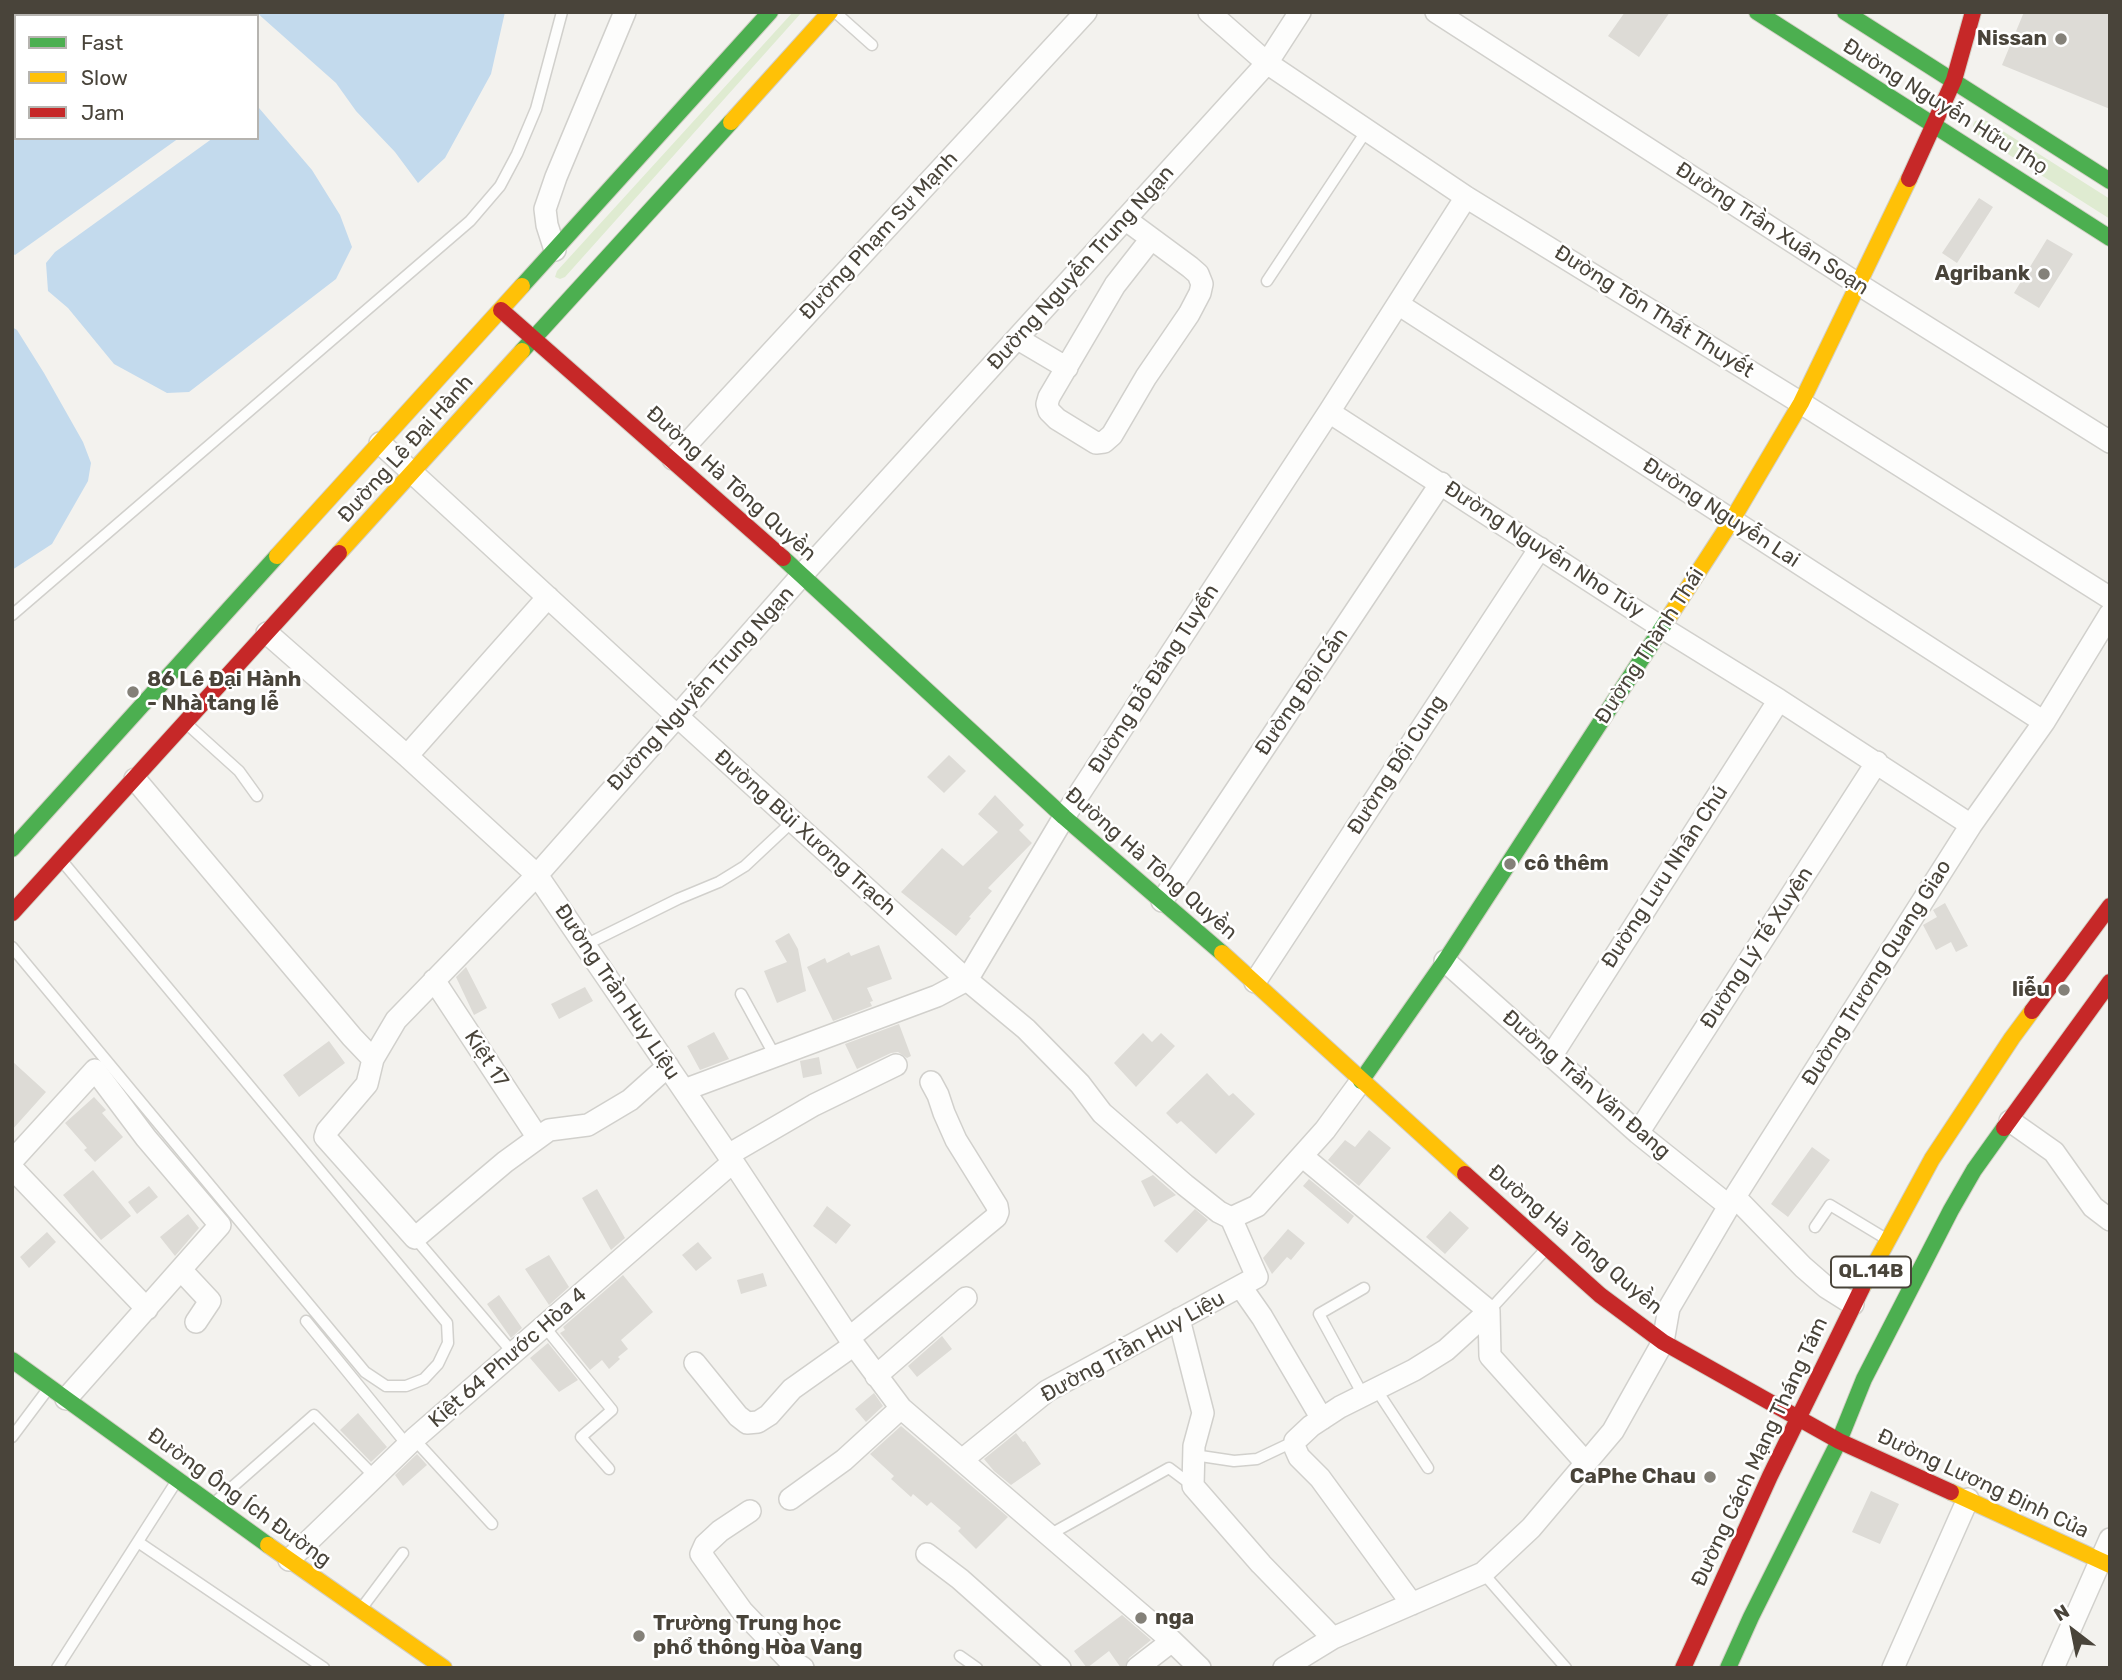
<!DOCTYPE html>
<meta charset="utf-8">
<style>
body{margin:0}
#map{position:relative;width:2122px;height:1680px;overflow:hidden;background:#f3f2ee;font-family:Rubik,sans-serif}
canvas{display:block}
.frame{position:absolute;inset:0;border:14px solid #49443a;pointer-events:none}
.legend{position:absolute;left:14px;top:14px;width:245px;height:126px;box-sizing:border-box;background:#fff;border:2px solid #b6b4b0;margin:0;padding:9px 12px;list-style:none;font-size:21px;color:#49443a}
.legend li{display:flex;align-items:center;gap:14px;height:35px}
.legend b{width:35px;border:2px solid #b6b4b0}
.north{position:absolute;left:2038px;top:1596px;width:70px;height:70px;-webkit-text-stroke:5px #fff;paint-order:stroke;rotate:328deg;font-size:19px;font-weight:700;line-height:28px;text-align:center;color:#49443a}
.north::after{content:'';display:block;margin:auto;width:24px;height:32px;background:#49443a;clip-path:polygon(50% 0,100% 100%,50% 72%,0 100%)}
</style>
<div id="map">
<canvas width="2122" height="1680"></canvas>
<div class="frame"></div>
<ul class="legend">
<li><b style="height:9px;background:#4caf50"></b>Fast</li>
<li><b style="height:9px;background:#ffc107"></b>Slow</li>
<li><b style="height:9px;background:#c62828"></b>Jam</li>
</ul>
<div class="north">N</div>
</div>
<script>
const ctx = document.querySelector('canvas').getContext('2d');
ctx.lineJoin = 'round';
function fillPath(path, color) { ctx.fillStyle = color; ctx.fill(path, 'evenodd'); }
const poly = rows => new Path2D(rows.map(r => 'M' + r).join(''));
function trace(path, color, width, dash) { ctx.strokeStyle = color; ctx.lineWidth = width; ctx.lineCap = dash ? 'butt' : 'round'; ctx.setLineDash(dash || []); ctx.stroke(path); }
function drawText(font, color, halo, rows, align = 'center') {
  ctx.font = font + ' Rubik,sans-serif'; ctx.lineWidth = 5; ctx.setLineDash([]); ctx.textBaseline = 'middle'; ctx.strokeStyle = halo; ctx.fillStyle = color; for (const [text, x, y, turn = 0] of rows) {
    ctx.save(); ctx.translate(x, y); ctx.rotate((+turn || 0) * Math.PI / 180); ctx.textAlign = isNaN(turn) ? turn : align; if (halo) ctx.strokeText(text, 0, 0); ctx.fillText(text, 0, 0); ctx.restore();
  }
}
fillPath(poly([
 [793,12,802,12,565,277,560,279,555,277,557,271],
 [1981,120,1987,121,2110,199,2110,219,1978,135,1973,130,1973,125,1975,121]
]), '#dfebd1');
fillPath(poly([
 [12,12,133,12,128,16,16,16,16,110,12,111],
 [256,12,505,12,491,74,445,158,418,183,395,152,356,111,336,83],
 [259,108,312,170,340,215,352,247,336,279,189,392,167,393,114,364,68,308,48,291,46,263,55,252,213,138,257,138],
 [17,138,179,138,15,255,12,253,12,142],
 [12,327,17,330,44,373,83,442,91,463,88,481,52,544,12,570]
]), '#c3daed');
fillPath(poly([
 [1625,12,1670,12,1639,57,1608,36],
 [2024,12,2110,12,2110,109,2002,65],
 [1979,198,1993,207,1957,263,1942,253],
 [2047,239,2073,254,2039,308,2014,293],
 [949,755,966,771,944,793,927,777],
 [995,795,1024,825,1019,830,1032,843,988,888,992,891,969,917,971,918,956,936,901,892,942,848,963,866,998,832,978,814],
 [1945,903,1968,946,1956,952,1951,942,1936,950,1923,925,1937,917,1933,910],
 [789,933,798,949,806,991,777,1003,764,971,787,962,775,941],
 [879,945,892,979,867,988,873,1001,870,1002,872,1006,833,1021,807,967,825,958,827,963,849,952,851,956],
 [466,967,487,1008,474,1015,456,977],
 [585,987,593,1001,559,1019,551,1004],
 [899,1024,911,1056,907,1058,898,1052,891,1053,857,1069,845,1044],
 [714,1032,729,1059,700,1070,687,1046],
 [1143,1033,1152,1042,1161,1033,1175,1046,1136,1087,1114,1063],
 [329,1041,345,1063,299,1097,283,1075],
 [819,1057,822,1074,803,1078,800,1061],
 [12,1061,46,1092,12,1130],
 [1207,1073,1229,1096,1233,1093,1255,1114,1216,1154,1181,1121,1177,1124,1166,1113],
 [94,1097,106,1110,102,1113,123,1137,95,1162,84,1150,87,1148,65,1123],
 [1369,1130,1391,1148,1359,1186,1328,1160,1345,1140,1355,1147],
 [1812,1147,1830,1160,1788,1217,1771,1204],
 [93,1170,131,1216,101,1240,63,1195],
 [1153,1175,1176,1195,1154,1207,1141,1181],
 [1309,1179,1354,1216,1348,1224,1303,1186],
 [149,1186,158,1197,137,1214,128,1202],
 [597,1189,625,1238,611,1250,582,1198],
 [827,1206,851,1225,836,1244,813,1226],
 [1195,1209,1208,1220,1177,1253,1164,1241],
 [1450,1211,1469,1228,1445,1254,1426,1237],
 [188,1214,199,1228,175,1256,160,1237],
 [1288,1229,1305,1243,1291,1260,1287,1257,1272,1274,1263,1258],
 [47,1232,56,1242,29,1268,20,1257],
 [698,1242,712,1258,696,1271,682,1255],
 [549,1255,569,1287,549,1305,525,1269],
 [763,1273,767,1286,741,1294,737,1280],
 [623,1275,653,1312,621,1340,628,1349,618,1357,620,1359,609,1369,602,1360,590,1370,560,1333,565,1330,563,1327],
 [499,1295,522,1328,511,1338,487,1304],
 [942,1336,952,1349,917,1377,908,1366],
 [548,1343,578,1380,559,1392,530,1358],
 [874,1393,883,1406,866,1422,855,1409],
 [358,1413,387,1447,371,1462,340,1430],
 [901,1426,1008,1517,976,1549,958,1531,961,1528,931,1502,927,1506,913,1494,911,1497,891,1479,894,1476,870,1454],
 [1016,1433,1023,1442,1025,1441,1041,1464,1011,1485,994,1471,984,1459],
 [417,1454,427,1465,403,1486,395,1475],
 [1871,1491,1899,1504,1880,1544,1852,1532],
 [1122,1615,1151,1640,1129,1658,1124,1668,1121,1668,1109,1651,1087,1668,1074,1651]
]), '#dddbd6');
const lane = poly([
 [835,12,872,45],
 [1267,281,1367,130],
 [12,615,470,221,500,186,517,154,536,109,562,12],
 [188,725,239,771,257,796],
 [585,945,678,899,719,882,745,866,793,821],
 [12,947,365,1372,386,1386,406,1386,424,1379,438,1364,448,1343,447,1323,62,861],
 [741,994,775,1056],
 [1815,1227,1830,1205,1883,1237],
 [415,1238,513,1353],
 [1489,1311,1546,1249],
 [306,1321,408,1446],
 [544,1326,612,1410,581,1437,609,1469],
 [1376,1389,1428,1468],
 [1363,1395,1319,1314,1364,1288],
 [12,1437,48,1389],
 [414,1439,492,1524],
 [1194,1455,1234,1461,1257,1459,1295,1441],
 [213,1504,314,1415,375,1477],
 [1049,1535,1169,1468,1193,1486],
 [138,1542,324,1668],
 [1483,1573,1566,1668],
 [361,1609,403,1553],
 [960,1656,977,1668],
 [57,1668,176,1482]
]);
const street = poly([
 [1209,12,1267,63,1466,197,1801,403,2110,598],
 [1436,12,1858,284,2110,442],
 [1125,219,1190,267,1198,274,1202,284,1200,293,1189,314,1146,377,1112,435,1104,442,1096,443,1057,419,1049,411,1047,404,1049,397,1115,285,1151,239],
 [555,250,547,225,545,209,556,177,625,12],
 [1398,304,2044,722],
 [1018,339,1067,368],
 [1329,412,1661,627,1779,700,1971,825],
 [380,443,677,716,967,980,1026,1029,1080,1084,1102,1113,1185,1185,1219,1212,1231,1218],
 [673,459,1086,12],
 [267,633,407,756,537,875,733,1162,854,1345,901,1408,1172,1641,1200,1668],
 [407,756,548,597],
 [135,779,352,1037,373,1059,396,1020,537,875,802,575,1267,63,1300,12],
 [1162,901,1441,483],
 [1445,961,1638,1133,1729,1206],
 [434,980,538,1138],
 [1255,982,1540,548],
 [1552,1055,1779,700],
 [373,1059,367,1084,327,1131,325,1137,415,1238,505,1162,549,1130,588,1125,630,1100,668,1066],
 [684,1090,937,996,967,980,1064,817,1329,412,1466,197],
 [2010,1121,2054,1152,2093,1207,2110,1220],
 [1638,1133,1877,762],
 [728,1155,814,1105,896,1065],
 [1302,1156,1489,1311,1490,1356,1586,1463],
 [12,1161,95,1070,146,1138,220,1225,66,1399],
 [12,1168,147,1309],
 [1735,1197,1803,1267,1826,1287,1853,1304],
 [1231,1218,1257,1206,1325,1130,1361,1081],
 [181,1270,210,1301,196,1322],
 [1241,1287,1262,1317,1322,1419],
 [1179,1319,1203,1413,1194,1446,1193,1486,1261,1564,1333,1638],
 [849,1338,996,1217,998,1212,997,1206,956,1140,944,1113,938,1095,931,1082],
 [695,1363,738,1416,747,1423,758,1422,769,1415,792,1389,854,1345],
 [876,1376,966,1298],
 [962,1460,1047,1391,1257,1277,1231,1218],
 [790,1499,844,1460,901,1408],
 [750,1511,720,1531,705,1545,701,1554,742,1611,787,1658,803,1668],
 [927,1554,960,1579,1060,1668],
 [289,1560,414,1439,733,1162],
 [1412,1604,1320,1478,1299,1457,1295,1448,1295,1441,1311,1426,1340,1407,1414,1370,1446,1350,1489,1311],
 [1137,1668,1172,1641],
 [1284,1668,1333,1638,1483,1573,1531,1528,1613,1431,1663,1342,1669,1308,1729,1206,1971,825,2044,722,2110,614],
 [1893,1668,1968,1499],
 [2053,1668,2110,1539]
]);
const fast = poly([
 [1757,12,2110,238],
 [1845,12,2110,181],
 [522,286,770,12],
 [522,351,731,122],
 [783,558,1064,817,1222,953],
 [12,849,277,556],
 [1361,1081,1445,961,1669,617],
 [12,1360,268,1545],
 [1728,1668,1751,1617,1839,1441,1864,1379,1951,1210,1974,1170,2004,1128]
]);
const slow = poly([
 [731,122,830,12],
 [339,553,522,351],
 [277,556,522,286],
 [1669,617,1732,520,1801,403,1909,179],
 [1222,953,1465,1174],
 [1862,1288,1932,1159,2012,1038,2032,1011],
 [1951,1492,2110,1565],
 [268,1545,444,1668]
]);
const jam = poly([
 [1909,179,1954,80,1973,12],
 [501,310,783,558],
 [12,913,339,553],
 [2032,1011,2110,906],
 [2004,1128,2110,982],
 [1465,1174,1600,1295,1663,1342,1839,1441,1951,1492],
 [1683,1668,1770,1476,1862,1288]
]);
trace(lane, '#d1d0cc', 13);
trace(street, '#d1d0cc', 24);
trace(fast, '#d2cfc5', 18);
trace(slow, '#d2cfc5', 18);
trace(jam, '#d2cfc5', 18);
trace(lane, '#fdfdfc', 10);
trace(street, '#fdfdfc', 21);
trace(fast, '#4caf50', 16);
trace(slow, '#ffc107', 16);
trace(jam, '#c62828', 16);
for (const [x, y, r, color] of [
 [2061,39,7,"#848179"],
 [2044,274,7,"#848179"],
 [133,692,7,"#848179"],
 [1510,864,7,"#848179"],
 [2064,990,7,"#848179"],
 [1710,1477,7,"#848179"],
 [1141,1618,7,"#848179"],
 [639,1636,7,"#848179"]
]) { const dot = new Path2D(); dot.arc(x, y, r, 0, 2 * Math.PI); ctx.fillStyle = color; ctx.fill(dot); trace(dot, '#fff', 2.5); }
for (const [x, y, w] of [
 [1871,1272,80]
]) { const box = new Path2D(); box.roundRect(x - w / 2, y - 15.5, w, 31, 5); ctx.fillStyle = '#fff'; ctx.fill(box); trace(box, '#49443a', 2); }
drawText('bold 19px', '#49443a', null, [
 ["QL.14B",1871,1272]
]);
drawText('bold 21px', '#49443a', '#fff', [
 ["Nissan",2047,39],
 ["Agribank",2030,274],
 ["86 Lê Đại Hành",147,680,"left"],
 ["- Nhà tang lễ",147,704,"left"],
 ["cô thêm",1524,864,"left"],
 ["liễu",2050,990],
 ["CaPhe Chau",1696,1477],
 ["nga",1155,1618,"left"],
 ["Trường Trung học",653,1624,"left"],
 ["phổ thông Hòa Vang",653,1648,"left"]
], 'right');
drawText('21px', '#49443a', '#fff', [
 ["Đường Nguyễn Hữu Thọ",1945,107,32],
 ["Đường Trần Xuân Soạn",1772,229,33],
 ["Đường Phạm Sư Mạnh",879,236,-47],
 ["Đường Nguyễn Trung Ngạn",1081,268,-48],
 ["Đường Tôn Thất Thuyết",1654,312,32],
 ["Đường Lê Đại Hành",406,449,-48],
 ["Đường Hà Tông Quyền",731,484,42],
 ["Đường Nguyễn Lai",1721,513,33],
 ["Đường Nguyễn Nho Túy",1544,550,33],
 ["Đường Thành Thái",1650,646,-57],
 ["Đường Đỗ Đăng Tuyển",1154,679,-57],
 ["Đường Nguyễn Trung Ngạn",701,689,-48],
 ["Đường Đội Cấn",1302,692,-56],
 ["Đường Đội Cung",1397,765,-57],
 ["Đường Bùi Xương Trạch",805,833,42],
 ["Đường Hà Tông Quyền",1151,864,41],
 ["Đường Lưu Nhân Chú",1665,877,-57],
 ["Đường Lý Tế Xuyên",1757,948,-57],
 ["Đường Trương Quang Giao",1877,973,-58],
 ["Đường Trần Huy Liệu",617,992,56],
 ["Kiệt 17",486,1059,57],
 ["Đường Trần Văn Đang",1586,1085,41],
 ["Đường Hà Tông Quyền",1575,1240,40],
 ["Đường Trần Huy Liệu",1133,1347,-29],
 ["Kiệt 64 Phước Hòa 4",508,1358,-41],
 ["Đường Cách Mạng Tháng Tám",1760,1452,-65],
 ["Đường Lương Định Của",1983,1484,25],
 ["Đường Ông Ích Đường",239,1498,36]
]);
</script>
